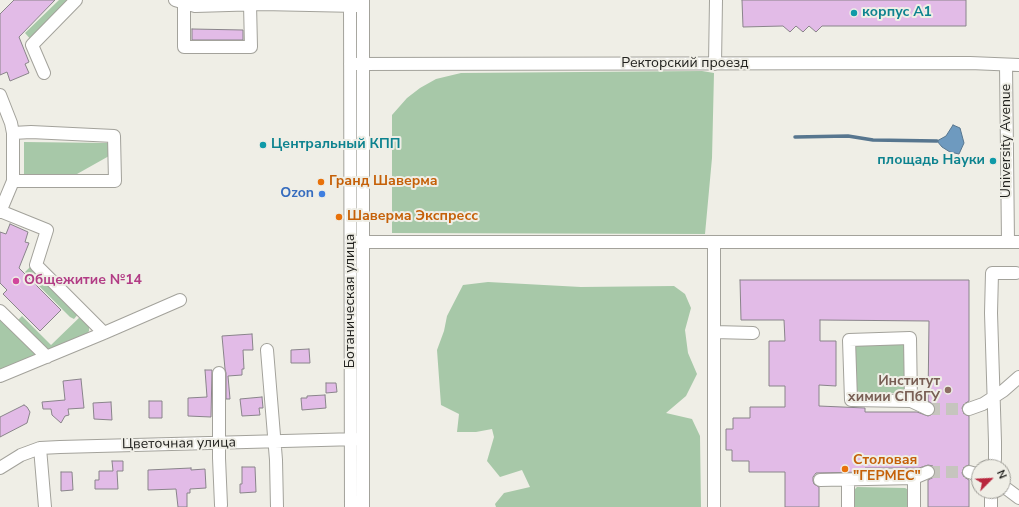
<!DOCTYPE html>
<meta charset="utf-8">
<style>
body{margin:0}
#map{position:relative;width:1019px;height:507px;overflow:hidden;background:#efeee6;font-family:"Nunito Sans",sans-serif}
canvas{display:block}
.north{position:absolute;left:971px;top:459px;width:40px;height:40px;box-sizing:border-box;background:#efeee6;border:1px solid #9d9c96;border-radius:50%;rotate:66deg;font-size:11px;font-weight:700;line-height:16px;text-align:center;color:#21211e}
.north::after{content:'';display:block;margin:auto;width:14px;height:18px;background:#b8263d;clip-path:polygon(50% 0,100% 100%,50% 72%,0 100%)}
</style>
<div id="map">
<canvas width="1019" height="507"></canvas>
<div class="north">N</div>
</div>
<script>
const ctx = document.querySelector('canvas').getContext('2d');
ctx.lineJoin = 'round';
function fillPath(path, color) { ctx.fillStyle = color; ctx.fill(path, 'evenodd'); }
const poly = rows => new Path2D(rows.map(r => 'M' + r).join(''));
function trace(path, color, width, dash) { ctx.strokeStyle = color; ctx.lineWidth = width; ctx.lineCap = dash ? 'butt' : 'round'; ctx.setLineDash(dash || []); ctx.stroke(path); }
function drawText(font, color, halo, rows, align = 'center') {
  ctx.font = font + ' "Nunito Sans",sans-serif'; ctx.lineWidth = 4; ctx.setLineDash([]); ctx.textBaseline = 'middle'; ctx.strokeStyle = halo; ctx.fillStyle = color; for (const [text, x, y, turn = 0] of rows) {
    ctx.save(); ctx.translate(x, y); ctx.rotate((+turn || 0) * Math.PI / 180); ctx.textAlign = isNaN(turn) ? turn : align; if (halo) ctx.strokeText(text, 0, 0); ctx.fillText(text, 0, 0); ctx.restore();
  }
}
fillPath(poly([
 [59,0,68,0,32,41,25,33],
 [702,71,714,73,712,158,705,234,392,233,392,115,407,98,420,88,436,79,461,73],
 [24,142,108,143,109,156,77,174,24,174],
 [32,265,79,313,74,319,70,317,25,272],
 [488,282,581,287,674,286,685,294,691,308,685,330,688,353,697,374,686,396,666,413,692,419,700,436,701,507,496,507,495,504,504,493,530,487,522,470,500,477,487,461,494,437,492,429,476,432,457,432,459,414,441,405,437,350,444,331,447,316,463,285],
 [0,315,33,348,37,357,0,372],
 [82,315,89,326,89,331,86,335,47,351,16,322,22,316,51,345],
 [855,344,904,344,905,390,899,393,862,393,857,391,855,388],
 [857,487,905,488,909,490,911,507,851,507,854,490]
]), '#a7c8a8');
const water = poly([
 [953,125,960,128,964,143,959,154,950,152,942,147,937,141,946,136,953,125]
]);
fillPath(water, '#6e9abf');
trace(water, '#57768f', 1);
trace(poly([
 [795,137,848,136,873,140,937,141]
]), '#57768f', 3.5);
const building = poly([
 [14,0,55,0,19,37,29,62,25,64,29,73,10,81,7,72,0,75,0,14,14,0],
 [742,0,966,0,966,26,822,26,816,32,809,26,803,32,796,26,790,32,783,26,743,27,742,0],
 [192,29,243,30,243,40,192,40,192,29],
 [10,224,28,232,25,242,29,243,19,268,61,310,40,331,3,294,7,290,0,283,0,232,6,234,10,224],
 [740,280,969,280,969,401,964,404,962,408,964,414,969,416,969,465,964,467,962,473,964,477,969,480,969,507,928,507,928,480,934,477,935,472,933,466,928,465,919,468,865,468,865,472,816,473,813,477,813,481,814,484,819,487,819,507,785,507,785,472,749,472,749,461,732,461,732,450,726,450,726,429,733,429,733,418,750,418,750,407,785,407,785,386,769,386,769,341,785,341,784,320,741,320,740,280],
 [820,320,929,321,928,401,934,405,935,409,935,413,928,416,917,412,865,412,865,408,819,406,819,385,836,386,836,341,820,341,820,320],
 [252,334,253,350,243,350,244,369,242,369,242,375,228,376,230,399,226,399,226,373,225,369,222,336,252,334],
 [309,349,310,363,291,363,291,350,309,349],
 [205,370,212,370,211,417,188,416,188,398,207,397,205,370],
 [81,379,84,408,68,409,69,415,65,416,61,423,52,415,51,409,43,409,42,402,65,400,63,381,81,379],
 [326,383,336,383,337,392,326,393,326,383],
 [325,395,326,408,302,410,301,398,307,398,307,396,325,395],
 [262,397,263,408,259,408,260,415,242,416,240,399,262,397],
 [149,401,162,401,162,418,149,418,149,401],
 [111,402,112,420,94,419,93,403,111,402],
 [24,405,27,407,30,412,27,423,0,437,0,417,24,405],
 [112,461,123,461,123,471,117,471,118,489,95,489,95,480,99,480,99,471,113,471,112,461],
 [242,467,255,467,256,492,240,493,240,484,242,484,242,467],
 [191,468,191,470,205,469,206,488,190,489,190,493,187,493,187,507,178,507,176,489,148,490,148,470,191,468],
 [61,472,72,472,73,490,61,491,61,472]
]);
fillPath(building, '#e2bbe7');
trace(building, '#89848a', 1);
trace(poly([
 [928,409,969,409],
 [928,472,969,472]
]), '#c6c5be', 12, [12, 6]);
const minor = poly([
 [175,0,195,6,262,4,358,6],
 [350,0,351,507],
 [363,0,363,507],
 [184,4,184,47,251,47,250,4],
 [350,64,970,63,1019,65],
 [715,64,716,0],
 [1006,65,1008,242],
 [44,73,32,45,76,0],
 [0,95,11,123,13,133,13,181,0,212],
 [13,133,31,132,114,136,115,181,13,181],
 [0,211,47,230,36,265,104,333],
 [351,242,1019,242],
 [0,311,47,357],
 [714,332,753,333],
 [267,350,276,460,277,507],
 [219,373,219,458,221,505],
 [0,376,104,333,180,300],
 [911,401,910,338,849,340,851,400,911,401,928,409],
 [969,409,983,404,1003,391,1019,377],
 [40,448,45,507],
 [994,467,995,459,995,442,991,313,992,273,1016,273],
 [0,468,21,455,40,448,60,447,358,439],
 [969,472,979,475],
 [820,480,914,478],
 [848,480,848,507],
 [1003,486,1019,498],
 [991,491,991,507],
 [714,507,714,242],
 [914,507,914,478,928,472]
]);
trace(minor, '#a3a29b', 14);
trace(minor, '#fff', 12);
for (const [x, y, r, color] of [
 [854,13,4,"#0f9aa8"],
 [263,145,4,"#0f9aa8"],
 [993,161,4,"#0f9aa8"],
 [321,182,4,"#e8710a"],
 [322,194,4,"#3f7fe0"],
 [339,217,4,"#e8710a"],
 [16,281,4,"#d1479c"],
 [948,390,4,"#8d6e63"],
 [845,469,4,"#e8710a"]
]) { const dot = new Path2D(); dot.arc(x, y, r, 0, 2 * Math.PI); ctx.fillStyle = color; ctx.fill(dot); trace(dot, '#efeee6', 1.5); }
drawText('bold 14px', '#0d838f', '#efeee6', [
 ["корпус А1",862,13],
 ["Центральный КПП",271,145],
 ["площадь Науки",985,161,"right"]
], 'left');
drawText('14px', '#21211e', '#efeee6', [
 ["Ректорский проезд",685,64],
 ["University Avenue",1007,141,-90],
 ["Ботаническая улица",351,301,-90],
 ["Цветочная улица",179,444,-1]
]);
drawText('bold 14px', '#c56008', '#efeee6', [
 ["Гранд Шаверма",329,182],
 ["Шаверма Экспресс",347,217],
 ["Столовая",853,461],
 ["\"ГЕРМЕС\"",853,477]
], 'left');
drawText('bold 14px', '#366cbe', '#efeee6', [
 ["Ozon",314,194]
], 'right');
drawText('bold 14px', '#b23c85', '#efeee6', [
 ["Общежитие №14",24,281]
], 'left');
drawText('bold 14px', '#785e54', '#efeee6', [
 ["Институт",940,382],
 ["химии СПбГУ",940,398]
], 'right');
</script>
